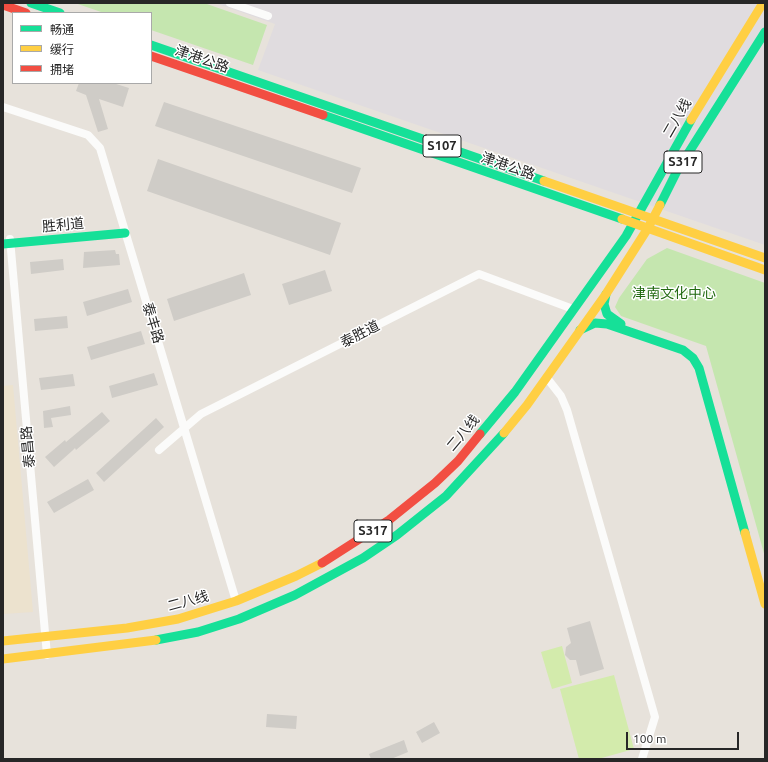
<!DOCTYPE html>
<meta charset="utf-8">
<style>
body{margin:0}
#map{position:relative;width:768px;height:762px;overflow:hidden;background:#e7e2db;font-family:Ubuntu,"Noto Sans SC",sans-serif}
canvas{display:block}
.frame{position:absolute;inset:0;border:4px solid #272727;pointer-events:none}
.legend{position:absolute;left:12px;top:12px;width:140px;height:72px;box-sizing:border-box;background:#fff;border:1px solid #a9a9a9;margin:0;padding:5px 7px;list-style:none;font-size:12px;color:#272727}
.legend li{display:flex;align-items:center;gap:8px;height:20px}
.legend b{width:20px;border:1px solid #a9a9a9}
.scale{position:absolute;left:626px;top:732px;width:113px;height:18px;box-sizing:border-box;border:2px solid #272727;border-top:0;padding-left:5px;font-size:12px;line-height:14px;white-space:nowrap;color:#272727;-webkit-text-stroke:3px #fff;paint-order:stroke}
</style>
<div id="map">
<canvas width="768" height="762"></canvas>
<div class="frame"></div>
<ul class="legend">
<li><b style="height:5px;background:#16e098"></b>畅通</li>
<li><b style="height:5px;background:#ffcf43"></b>缓行</li>
<li><b style="height:5px;background:#f24e42"></b>拥堵</li>
</ul>
<div class="scale">100 m</div>
</div>
<script>
const ctx = document.querySelector('canvas').getContext('2d');
ctx.lineJoin = 'round';
function fillPath(path, color) { ctx.fillStyle = color; ctx.fill(path, 'evenodd'); }
const poly = rows => new Path2D(rows.map(r => 'M' + r).join(''));
function trace(path, color, width, dash) { ctx.strokeStyle = color; ctx.lineWidth = width; ctx.lineCap = dash ? 'butt' : 'round'; ctx.setLineDash(dash || []); ctx.stroke(path); }
function drawText(font, color, halo, rows, align = 'center') {
  ctx.font = font + ' Ubuntu,"Noto Sans SC",sans-serif'; ctx.lineWidth = 3; ctx.setLineDash([]); ctx.textBaseline = 'middle'; ctx.strokeStyle = halo; ctx.fillStyle = color; for (const [text, x, y, turn = 0] of rows) {
    ctx.save(); ctx.translate(x, y); ctx.rotate((+turn || 0) * Math.PI / 180); ctx.textAlign = isNaN(turn) ? turn : align; if (halo) ctx.strokeText(text, 0, 0); ctx.fillText(text, 0, 0); ctx.restore();
  }
}
fillPath(poly([
 [215,3,765,3,765,245,258,70,275,24]
]), '#e0dcdf');
fillPath(poly([
 [13,385,33,612,3,614,3,386]
]), '#ece2ce');
fillPath(poly([
 [75,3,204,3,267,25,253,65,151,30,151,13,104,13],
 [667,248,765,283,765,557,706,346,621,316,615,307,619,298,647,259]
]), '#c5e6af');
fillPath(poly([
 [562,646,572,683,552,689,541,652],
 [614,675,634,749,598,759,579,759,560,689]
]), '#d3ebac');
fillPath(poly([
 [79,83,113,83,129,88,123,107,99,99,108,129,98,132,86,95,76,91],
 [164,102,361,168,352,193,155,126],
 [158,159,341,223,330,255,147,191],
 [115,250,116,254,119,254,120,265,83,268,84,252],
 [63,259,64,270,31,274,30,262],
 [325,270,332,291,289,305,282,284],
 [244,273,251,295,174,321,167,299],
 [128,289,132,302,87,316,83,302],
 [67,316,68,328,35,331,34,319],
 [141,331,145,344,91,360,87,347],
 [154,373,158,385,112,398,109,386],
 [73,374,75,386,41,390,39,378],
 [70,406,71,415,51,418,53,427,44,428,43,411],
 [102,412,110,421,76,450,75,448,72,451,54,467,45,457,65,440,66,442],
 [156,418,164,427,104,482,96,473],
 [88,479,94,490,54,513,47,502],
 [590,621,604,669,580,676,576,660,570,660,565,655,566,647,571,643,567,628],
 [267,714,297,716,296,729,266,727],
 [434,722,440,733,422,743,416,732],
 [404,740,408,752,391,759,371,759,369,754]
]), '#cfccc7');
trace(poly([
 [230,3,268,16],
 [3,107,88,135,100,148,236,601],
 [10,239,47,655],
 [547,378,561,396,567,410,655,717,642,759],
 [159,450,201,414,479,274,573,309]
]), '#fbfbfa', 8);
trace(poly([
 [31,3,60,13],
 [151,45,544,181],
 [323,115,622,219],
 [660,205,677,171,765,32],
 [3,244,125,233],
 [606,294,604,304,607,314,621,324],
 [580,330,595,323,607,324,683,350,693,358,699,368,745,533],
 [480,434,515,392,626,236,691,120],
 [156,640,198,632,239,619,295,595,363,558,397,535,446,496,504,433]
]), '#16e098', 9);
trace(poly([
 [691,120,763,3],
 [544,181,765,258],
 [622,219,765,270],
 [504,433,527,405,606,294,648,228,660,205],
 [745,533,765,604],
 [3,641,127,628,178,619,236,601,296,576,322,563],
 [3,659,156,640]
]), '#ffcf43', 9);
trace(poly([
 [3,5,26,13],
 [151,56,323,115],
 [322,563,389,520,435,483,458,461,480,434]
]), '#f24e42', 9);
for (const [x, y, w] of [
 [442,146,38],
 [683,162,38],
 [373,531,38]
]) { const box = new Path2D(); box.roundRect(x - w / 2, y - 11, w, 22, 3); ctx.fillStyle = '#fff'; ctx.fill(box); trace(box, '#272727', 1); }
drawText('bold 13px', '#272727', null, [
 ["S107",442,146],
 ["S317",683,162],
 ["S317",373,531]
]);
drawText('14px', '#272727', '#fff', [
 ["津港公路",202,59,19],
 ["二八线",677,118,-60],
 ["津港公路",508,166,19],
 ["胜利道",63,225,-5],
 ["泰丰路",153,323,73],
 ["泰胜道",360,334,-27],
 ["二八线",463,433,-50],
 ["泰昌路",28,447,-95],
 ["二八线",188,601,-15]
]);
drawText('14px', '#226a11', '#fff', [
 ["津南文化中心",674,293]
]);
</script>
